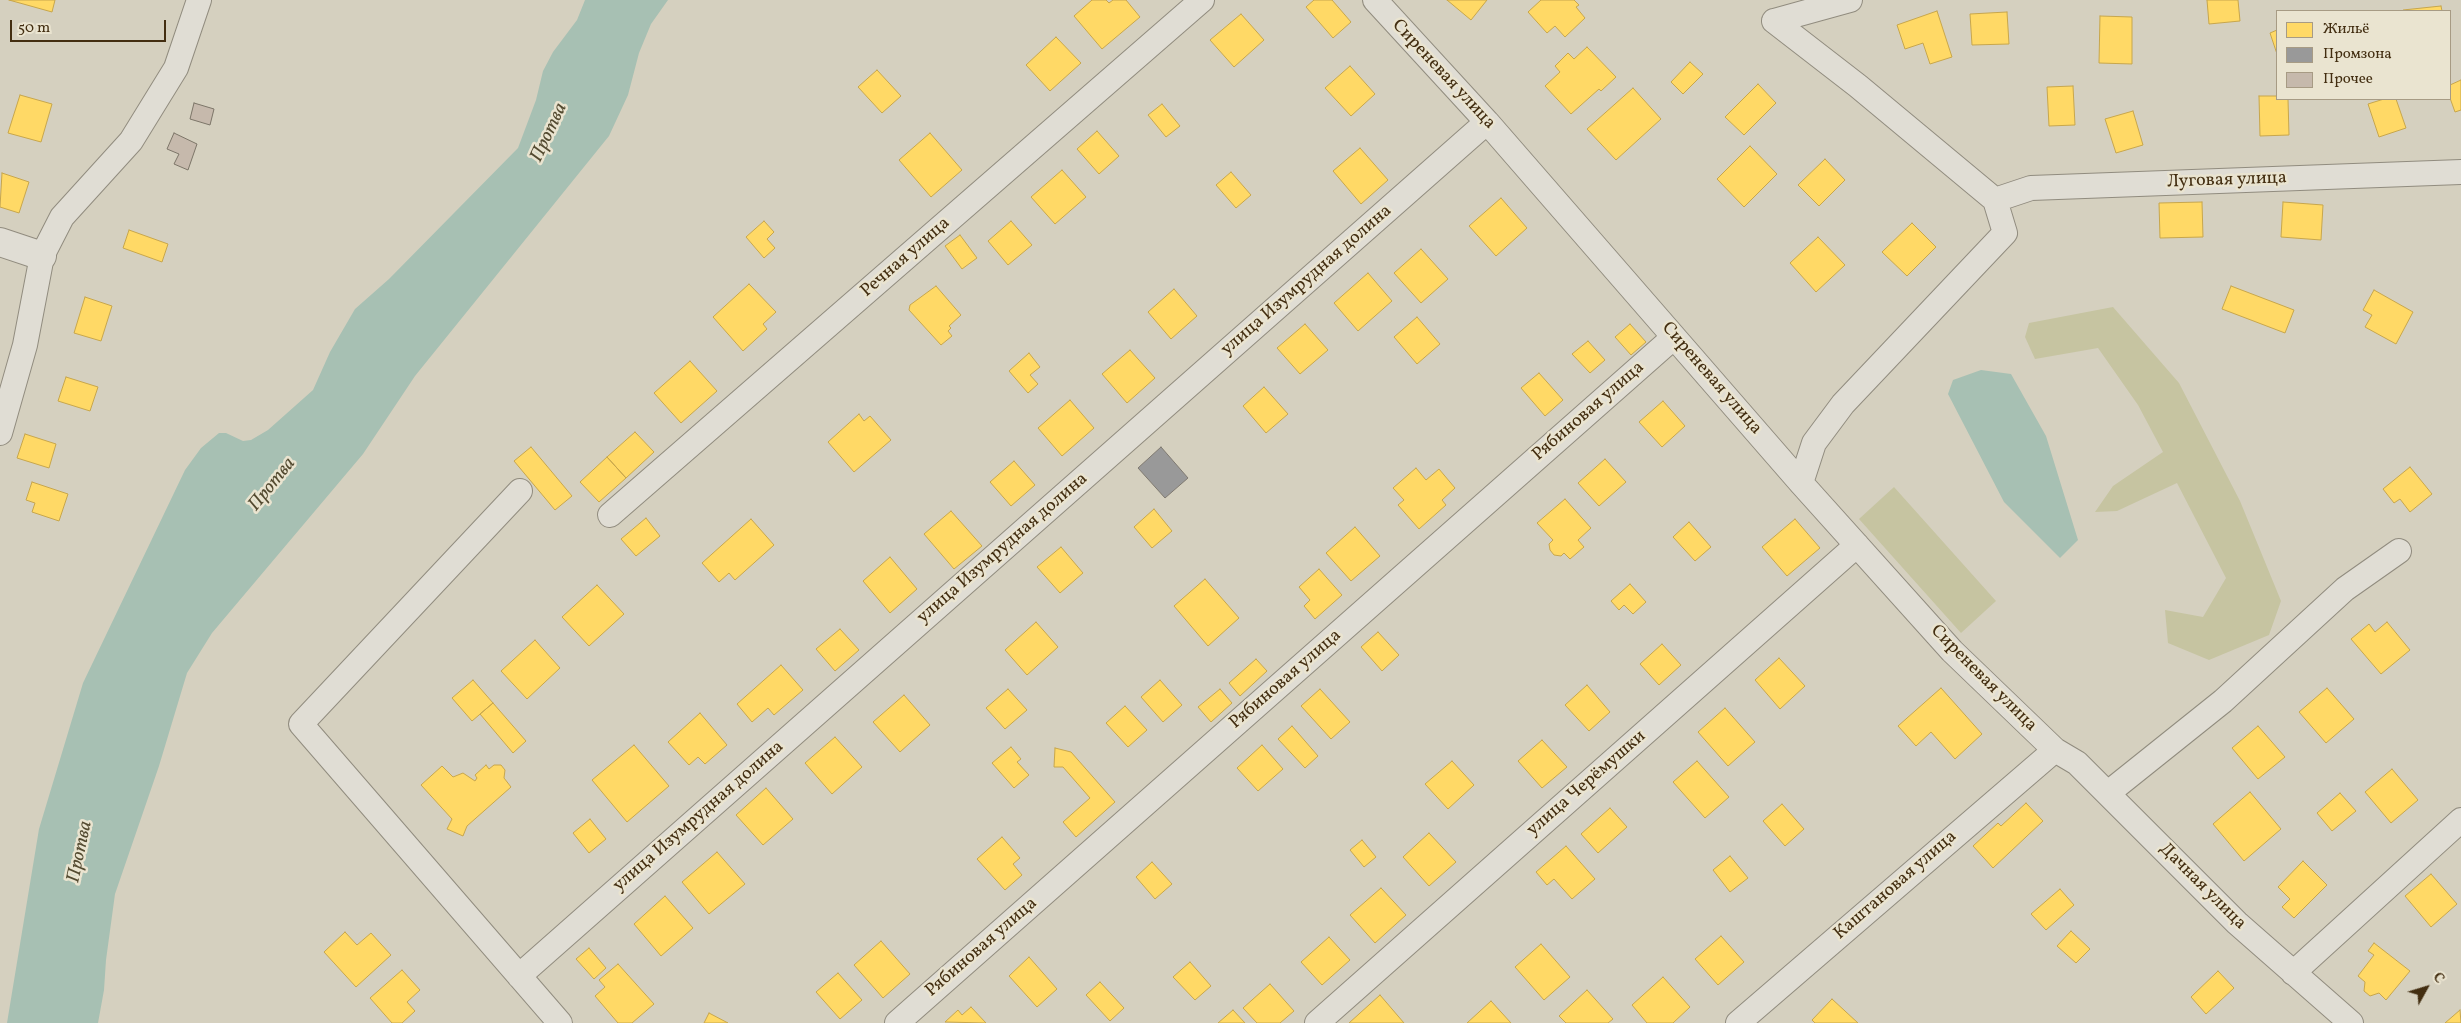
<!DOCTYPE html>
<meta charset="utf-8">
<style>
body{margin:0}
#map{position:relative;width:2461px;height:1023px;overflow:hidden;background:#d5d0bf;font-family:Vollkorn,serif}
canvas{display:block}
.legend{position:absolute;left:2276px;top:10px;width:175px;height:90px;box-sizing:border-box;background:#eae4d0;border:1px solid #a79b84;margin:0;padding:6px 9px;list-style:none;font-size:15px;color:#432e11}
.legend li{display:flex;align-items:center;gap:10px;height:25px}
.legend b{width:25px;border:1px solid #a79b84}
.north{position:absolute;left:2401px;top:963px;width:50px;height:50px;-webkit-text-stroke:4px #eae4d0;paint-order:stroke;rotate:51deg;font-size:14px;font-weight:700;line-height:20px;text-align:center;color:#432e11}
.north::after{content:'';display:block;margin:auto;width:18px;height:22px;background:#432e11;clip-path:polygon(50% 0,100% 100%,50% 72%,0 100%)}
.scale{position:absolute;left:10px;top:20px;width:156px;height:22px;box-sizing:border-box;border:2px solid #432e11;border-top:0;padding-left:6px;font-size:15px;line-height:18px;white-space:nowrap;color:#432e11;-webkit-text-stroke:4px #eae4d0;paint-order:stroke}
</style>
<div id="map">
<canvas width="2461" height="1023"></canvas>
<ul class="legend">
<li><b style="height:14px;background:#ffd966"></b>Жильё</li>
<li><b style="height:14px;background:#999"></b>Промзона</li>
<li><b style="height:14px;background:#c6b9ac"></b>Прочее</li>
</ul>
<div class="north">С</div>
<div class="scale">50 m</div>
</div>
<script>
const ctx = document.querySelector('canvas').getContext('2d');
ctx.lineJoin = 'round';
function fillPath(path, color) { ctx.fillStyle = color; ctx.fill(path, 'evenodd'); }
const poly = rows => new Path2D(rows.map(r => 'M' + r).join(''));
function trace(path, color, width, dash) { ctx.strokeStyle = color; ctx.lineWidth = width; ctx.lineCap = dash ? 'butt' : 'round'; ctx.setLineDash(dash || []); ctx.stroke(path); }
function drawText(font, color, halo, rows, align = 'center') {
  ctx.font = font + ' Vollkorn,serif'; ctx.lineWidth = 5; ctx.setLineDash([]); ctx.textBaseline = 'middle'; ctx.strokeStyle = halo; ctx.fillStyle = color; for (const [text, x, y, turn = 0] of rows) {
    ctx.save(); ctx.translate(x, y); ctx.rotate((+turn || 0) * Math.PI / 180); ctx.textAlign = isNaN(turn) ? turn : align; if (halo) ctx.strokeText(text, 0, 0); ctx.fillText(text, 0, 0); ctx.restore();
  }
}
fillPath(poly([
 [2113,307,2179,383,2240,501,2281,601,2269,635,2209,660,2168,643,2165,610,2203,617,2226,578,2177,483,2117,511,2095,512,2113,486,2163,452,2138,405,2098,348,2035,359,2025,337,2029,323],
 [1894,487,1996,601,1961,633,1859,519]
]), '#c6c4a1');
fillPath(poly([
 [585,0,668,0,651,24,639,53,628,95,609,136,415,376,363,454,212,633,187,673,159,766,115,894,106,960,104,990,98,1023,7,1023,39,829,83,683,185,470,201,448,219,433,226,433,243,441,251,440,268,430,313,390,330,352,355,309,389,279,518,148,536,100,543,71,553,52,577,20],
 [1981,370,2011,374,2046,436,2078,540,2060,558,2004,502,1948,394,1953,380]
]), '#a7c0b3');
const homes = poly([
 [9,0,55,0,52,12,9,0],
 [1092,0,1106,0,1109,3,1113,0,1126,0,1140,17,1102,49,1074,16,1092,0],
 [1314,0,1332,0,1351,22,1333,38,1306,7,1314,0],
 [1447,0,1487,0,1471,20,1447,0],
 [1541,0,1574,0,1579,5,1576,7,1585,18,1565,37,1555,26,1547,33,1528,12,1541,0],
 [2207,0,2238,0,2240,21,2209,24,2207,0],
 [2441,6,2442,11,2403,11,2403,10,2441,6],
 [1937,11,1952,57,1930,64,1923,43,1905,49,1897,25,1937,11],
 [2007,12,2009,44,1972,45,1970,14,2007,12],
 [1241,14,1264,40,1234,67,1210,40,1241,14],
 [2100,16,2132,17,2132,64,2099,63,2100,16],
 [2277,30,2277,54,2270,33,2277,30],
 [1056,37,1081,63,1050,91,1026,65,1056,37],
 [1587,47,1616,77,1601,91,1599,89,1571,114,1545,86,1560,72,1555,66,1568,53,1574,59,1587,47],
 [1690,62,1703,74,1683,94,1671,82,1690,62],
 [1350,66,1375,94,1351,116,1325,88,1350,66],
 [877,70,901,96,882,113,858,87,877,70],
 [2461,80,2461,110,2455,112,2450,98,2450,85,2461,80],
 [1758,84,1776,103,1744,135,1725,117,1758,84],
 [2073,86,2075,125,2049,126,2047,87,2073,86],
 [1633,88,1661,119,1616,160,1587,129,1633,88],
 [20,95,52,104,41,142,8,133,20,95],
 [2259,96,2277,96,2277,99,2288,99,2289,135,2260,136,2259,96],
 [2384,99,2396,99,2406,128,2379,137,2368,104,2384,99],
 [1162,104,1180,126,1166,137,1148,115,1162,104],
 [2133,111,2143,145,2116,153,2105,119,2133,111],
 [1097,131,1119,156,1099,174,1077,149,1097,131],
 [930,133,962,170,931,197,899,160,930,133],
 [1750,146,1777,174,1744,207,1717,179,1750,146],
 [1360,148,1388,180,1361,204,1333,171,1360,148],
 [1825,159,1845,180,1819,206,1798,185,1825,159],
 [1062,170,1086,197,1055,224,1031,197,1062,170],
 [1231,172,1251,195,1236,208,1216,185,1231,172],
 [2,173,29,182,19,213,0,207,2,173],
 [1501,198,1527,228,1496,256,1469,226,1501,198],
 [2202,202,2203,237,2160,238,2159,203,2202,202],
 [2283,202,2323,205,2321,240,2281,237,2283,202],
 [764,221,774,232,767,239,775,248,764,258,746,237,764,221],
 [1011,221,1032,245,1008,265,988,241,1011,221],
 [1912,223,1936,247,1907,276,1882,252,1912,223],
 [129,230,168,244,162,262,123,248,129,230],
 [960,235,977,258,962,269,945,246,960,235],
 [1818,237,1845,265,1816,292,1790,263,1818,237],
 [1421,249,1448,279,1421,303,1394,273,1421,249],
 [1368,273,1392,301,1358,331,1334,303,1368,273],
 [749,284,776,312,763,324,767,329,743,351,713,317,749,284],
 [936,286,961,315,949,326,951,328,948,331,952,336,941,345,909,310,910,305,936,286],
 [2231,286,2294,310,2285,333,2222,309,2231,286],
 [1174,289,1197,316,1171,339,1148,312,1174,289],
 [2374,290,2413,312,2396,344,2365,327,2372,315,2363,310,2374,290],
 [85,297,112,306,101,341,74,333,85,297],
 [1417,317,1440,344,1417,364,1394,337,1417,317],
 [1305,324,1328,350,1300,374,1277,348,1305,324],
 [1630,324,1646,342,1631,355,1615,337,1630,324],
 [1588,341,1605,360,1590,373,1572,354,1588,341],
 [1130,350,1155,378,1127,403,1102,374,1130,350],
 [1029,353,1040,367,1030,375,1038,384,1028,393,1009,371,1029,353],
 [690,361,717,391,681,423,654,393,690,361],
 [1539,373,1563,400,1545,416,1521,388,1539,373],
 [66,377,98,387,90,411,58,401,66,377],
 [1264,387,1288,414,1266,433,1243,406,1264,387],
 [1070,400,1094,428,1062,456,1038,428,1070,400],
 [1663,401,1685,426,1662,447,1639,422,1663,401],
 [859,414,864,421,870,416,891,440,854,472,828,442,859,414],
 [635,432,654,452,626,478,607,457,635,432],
 [25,434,56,444,49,468,17,458,25,434],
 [531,447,572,496,555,510,514,461,531,447],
 [607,457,626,478,599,502,580,482,607,457],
 [1605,459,1626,482,1599,506,1578,483,1605,459],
 [1014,461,1035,485,1011,506,990,482,1014,461],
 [2410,467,2432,494,2410,512,2400,499,2394,503,2383,489,2410,467],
 [1416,468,1426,480,1439,469,1455,488,1442,500,1446,505,1419,529,1398,505,1404,500,1393,488,1416,468],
 [32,482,68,494,59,521,32,512,35,503,26,500,32,482],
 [1565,499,1591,528,1578,540,1584,547,1570,559,1564,553,1561,556,1554,555,1550,550,1549,544,1553,540,1537,523,1565,499],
 [1154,509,1172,531,1152,548,1134,527,1154,509],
 [951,511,982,546,954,569,924,534,951,511],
 [646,518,660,536,636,556,621,539,646,518],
 [751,519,774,545,735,580,729,573,719,582,702,563,751,519],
 [1795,519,1820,548,1787,576,1762,547,1795,519],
 [1689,522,1711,547,1695,561,1673,537,1689,522],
 [1355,527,1380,556,1351,581,1326,553,1355,527],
 [1061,547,1083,573,1060,593,1037,567,1061,547],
 [890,557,917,589,890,613,863,581,890,557],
 [1319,569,1342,595,1315,619,1304,606,1310,600,1299,587,1319,569],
 [1205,579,1239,618,1208,646,1174,606,1205,579],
 [1630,584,1646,602,1633,614,1624,605,1619,610,1611,601,1630,584],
 [597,585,624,614,589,646,562,617,597,585],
 [1036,622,1058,647,1027,675,1005,650,1036,622],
 [2387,622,2410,650,2381,674,2351,639,2369,624,2375,632,2387,622],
 [840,629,859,650,835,671,816,649,840,629],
 [1378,632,1399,655,1382,671,1361,647,1378,632],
 [535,640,560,668,527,699,501,671,535,640],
 [1662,644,1681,665,1659,685,1640,664,1662,644],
 [1779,658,1805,686,1780,709,1755,680,1779,658],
 [1256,659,1267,671,1240,696,1229,683,1256,659],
 [781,665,803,690,774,715,768,708,752,722,737,704,781,665],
 [473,680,493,703,472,721,452,698,473,680],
 [1160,680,1182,705,1163,722,1141,697,1160,680],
 [1587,685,1610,712,1589,731,1565,705,1587,685],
 [1941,688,1982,734,1955,759,1931,732,1916,746,1898,726,1941,688],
 [2327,688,2354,719,2326,743,2299,712,2327,688],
 [1008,689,1027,710,1005,729,986,708,1008,689],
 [1220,689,1232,703,1211,722,1198,707,1220,689],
 [1320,689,1350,722,1331,739,1301,706,1320,689],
 [904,695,930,725,900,752,873,722,904,695],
 [493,703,526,741,513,753,480,714,493,703],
 [1125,706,1147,730,1128,747,1106,723,1125,706],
 [1725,708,1755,742,1728,766,1698,732,1725,708],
 [700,713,727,745,705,764,698,757,689,765,668,742,700,713],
 [1292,726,1318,756,1305,768,1278,739,1292,726],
 [2258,726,2285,757,2258,779,2232,748,2258,726],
 [835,737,862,767,832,794,805,763,835,737],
 [1542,740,1567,767,1542,788,1518,761,1542,740],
 [634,745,669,786,627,822,592,780,634,745],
 [1262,745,1283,769,1258,791,1237,768,1262,745],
 [1011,747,1021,759,1017,762,1029,775,1014,788,992,763,1011,747],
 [1055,748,1071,752,1115,802,1076,837,1063,822,1090,798,1063,767,1054,767,1055,748],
 [1452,761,1474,785,1448,809,1425,784,1452,761],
 [1697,761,1729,797,1705,818,1673,782,1697,761],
 [486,765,489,769,494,765,501,765,505,770,504,778,511,787,467,826,463,836,447,829,452,819,421,785,442,766,453,777,463,773,475,781,477,778,475,775,486,765],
 [2392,769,2418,800,2391,823,2365,792,2392,769],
 [766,788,793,819,763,845,736,815,766,788],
 [2250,792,2281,829,2244,861,2213,824,2250,792],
 [2340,793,2356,811,2332,831,2317,813,2340,793],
 [2026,803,2043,821,1993,868,1973,846,1998,823,2001,826,2026,803],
 [1782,804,1804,829,1785,846,1763,821,1782,804],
 [1610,808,1627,827,1598,853,1581,834,1610,808],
 [590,819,606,839,589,853,573,833,590,819],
 [1429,833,1456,862,1429,886,1403,857,1429,833],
 [1002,837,1020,858,1013,864,1022,875,1005,890,977,859,1002,837],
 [1362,840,1376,857,1364,867,1350,850,1362,840],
 [1566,846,1595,879,1572,899,1554,879,1547,885,1536,872,1566,846],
 [717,852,745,884,709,914,682,882,717,852],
 [1730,856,1748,878,1730,892,1713,870,1730,856],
 [2303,861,2327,885,2294,918,2282,907,2290,899,2278,887,2303,861],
 [1152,862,1172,884,1155,899,1136,877,1152,862],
 [2431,874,2457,904,2431,927,2405,896,2431,874],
 [1381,888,1406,915,1375,943,1350,915,1381,888],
 [2060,889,2074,905,2046,930,2031,914,2060,889],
 [665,896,693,928,661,956,634,924,665,896],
 [2071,931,2090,949,2076,963,2057,946,2071,931],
 [345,932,357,945,371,933,391,955,356,987,324,952,345,932],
 [1721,936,1744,962,1718,985,1695,959,1721,936],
 [1329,937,1350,960,1322,985,1301,962,1329,937],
 [881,941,910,974,883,998,854,965,881,941],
 [2374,943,2410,971,2386,1000,2379,993,2370,996,2364,991,2365,982,2358,976,2374,955,2368,951,2374,943],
 [1541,944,1570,977,1544,1000,1515,967,1541,944],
 [589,948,606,968,594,979,576,959,589,948],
 [1029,957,1057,989,1037,1007,1009,976,1029,957],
 [1190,962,1211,986,1195,1000,1173,977,1190,962],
 [618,964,654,1004,632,1023,618,1023,595,996,605,987,599,980,618,964],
 [402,970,420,990,407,1002,415,1011,402,1023,392,1023,370,998,402,970],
 [2218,971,2234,988,2206,1014,2191,997,2218,971],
 [838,973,862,1000,840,1019,816,992,838,973],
 [1663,977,1690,1007,1673,1023,1647,1023,1632,1005,1663,977],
 [1100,982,1124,1008,1110,1021,1086,995,1100,982],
 [1270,984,1294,1011,1280,1023,1257,1023,1243,1008,1270,984],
 [1587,990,1613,1019,1608,1023,1566,1023,1559,1016,1587,990],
 [1380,995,1404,1023,1349,1023,1380,995],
 [1832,999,1858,1023,1815,1023,1812,1020,1832,999],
 [1491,1001,1511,1023,1467,1023,1491,1001],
 [971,1007,986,1023,945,1022,958,1010,962,1015,971,1007],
 [1233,1010,1245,1023,1218,1023,1233,1010],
 [2460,1010,2461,1023,2445,1023,2460,1010],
 [709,1013,728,1023,704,1023,709,1013]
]);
fillPath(homes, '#ffd966');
trace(homes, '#c7a64c', 1);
const industry = poly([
 [1161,447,1188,478,1165,498,1138,468,1161,447]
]);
fillPath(industry, '#999');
trace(industry, '#7f7970', 1);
const building = poly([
 [194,103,214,109,210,125,190,119,194,103],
 [174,133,197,144,188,170,174,164,179,154,167,149,174,133]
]);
fillPath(building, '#c6b9ac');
trace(building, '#7c7568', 1);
const minor = poly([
 [1375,0,1487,122,1801,483,1952,651,2055,750,2077,763,2237,923,2351,1023],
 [1774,21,1858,86,1995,200,2005,233,1843,404,1814,443,1801,483],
 [1774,21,1850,0],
 [1995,200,2031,188,2461,172],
 [0,433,25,345,42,256,62,217,131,141,176,68,199,0],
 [520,491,301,724,560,1023],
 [610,515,1202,0],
 [2108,793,2223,701,2345,589,2399,551],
 [2293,973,2461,820],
 [519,976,1487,122],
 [897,1023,1674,337],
 [1317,1023,1857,545],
 [1738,1023,2055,750]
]);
const tertiary = poly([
 [0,242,42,256]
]);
trace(minor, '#918c7f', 26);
trace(tertiary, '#918c7f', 30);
trace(minor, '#e0ddd4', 24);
trace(tertiary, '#e0ddd4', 28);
drawText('18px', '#432e11', '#eae4d0', [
 ["Сиреневая улица",1443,75,47],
 ["Луговая улица",2227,181,-2],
 ["Речная улица",906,258,-41],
 ["улица Изумрудная долина",1307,281,-41],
 ["Сиреневая улица",1711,379,49],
 ["Рябиновая улица",1589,412,-41],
 ["улица Изумрудная долина",1003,549,-41],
 ["Сиреневая улица",1983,679,45],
 ["Рябиновая улица",1286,680,-41],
 ["улица Черёмушки",1587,784,-41],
 ["улица Изумрудная долина",699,817,-41],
 ["Каштановая улица",1896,886,-41],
 ["Дачная улица",2202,887,45],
 ["Рябиновая улица",982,948,-41]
]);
drawText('italic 19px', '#534a30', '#eae4d0', [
 ["Протва",550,133,-65],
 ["Протва",273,485,-51],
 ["Протва",81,852,-78]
]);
</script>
